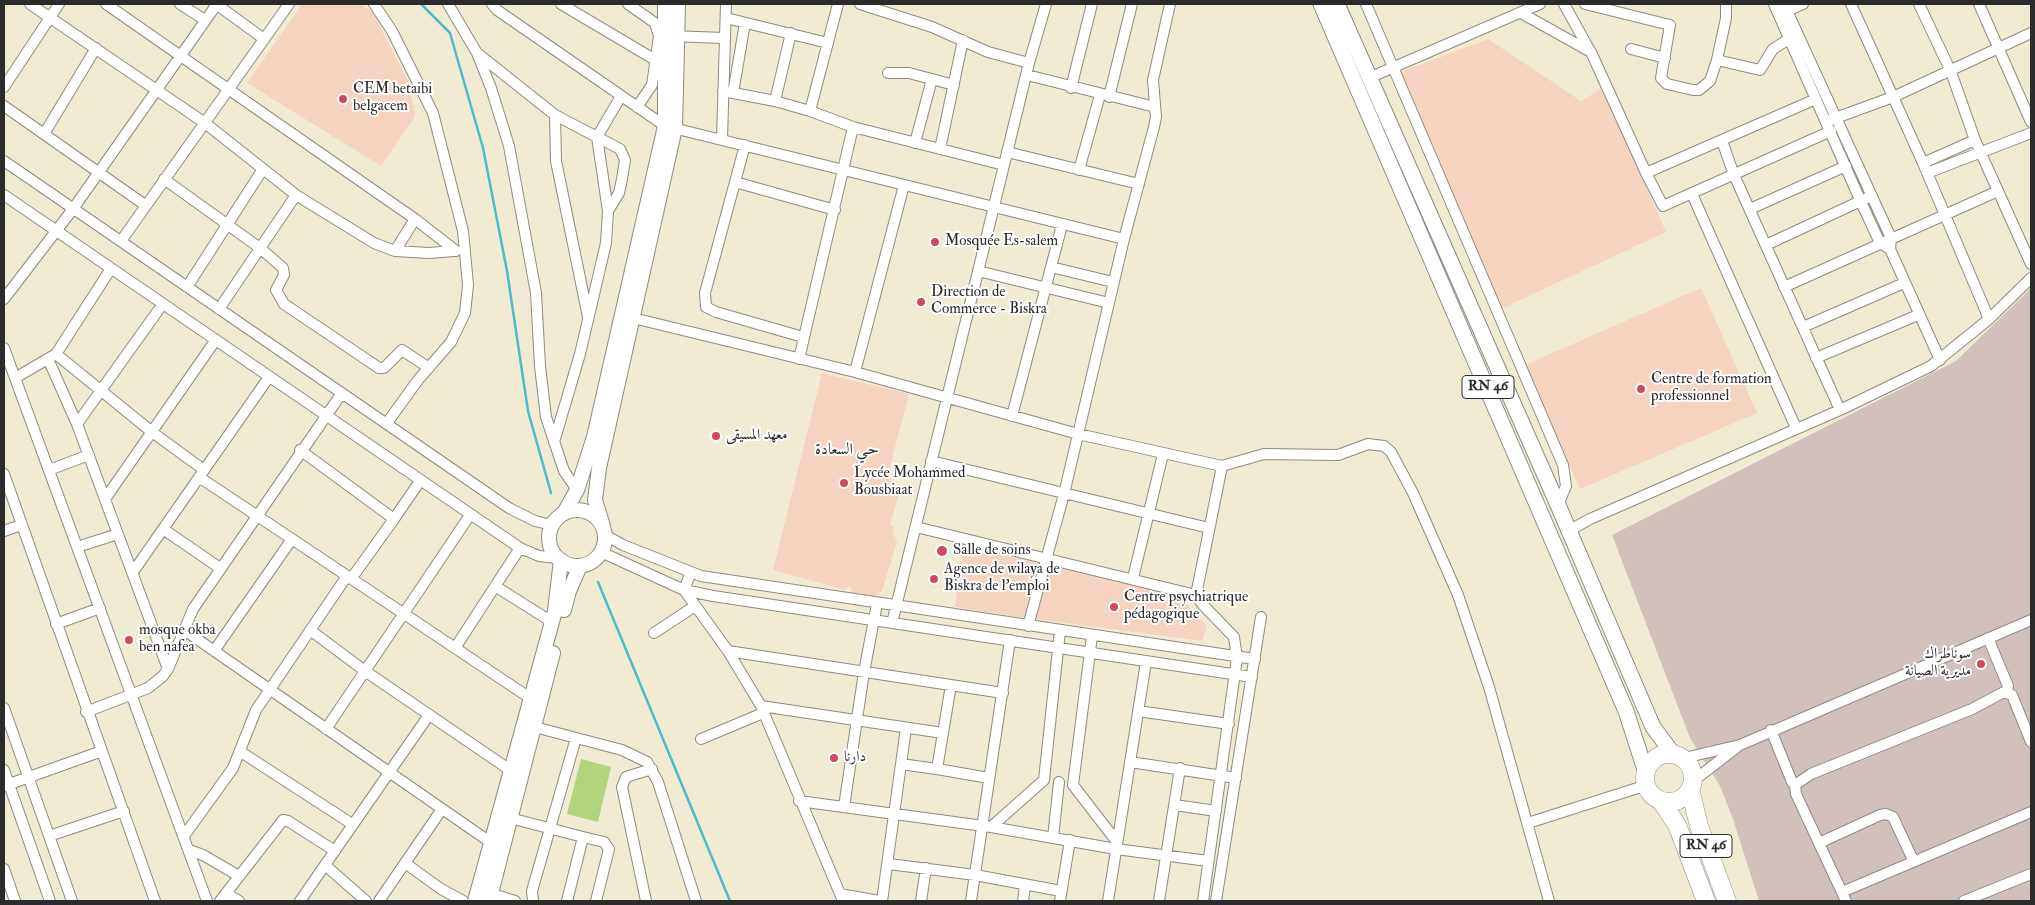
<!DOCTYPE html>
<meta charset="utf-8">
<style>
body{margin:0}
#map{position:relative;width:2035px;height:905px;overflow:hidden;background:#f1ebd4;font-family:"IM FELL Double Pica",serif}
canvas{display:block}
.frame{position:absolute;inset:0;border:5px solid #2b2b2b;pointer-events:none}
</style>
<div id="map">
<canvas width="2035" height="905"></canvas>
<div class="frame"></div>
</div>
<script>
const ctx = document.querySelector('canvas').getContext('2d');
ctx.lineJoin = 'round';
function fillPath(path, color) { ctx.fillStyle = color; ctx.fill(path, 'evenodd'); }
const poly = rows => new Path2D(rows.map(r => 'M' + r).join(''));
function trace(path, color, width, dash) { ctx.strokeStyle = color; ctx.lineWidth = width; ctx.lineCap = dash ? 'butt' : 'round'; ctx.setLineDash(dash || []); ctx.stroke(path); }
function drawText(font, color, halo, rows, align = 'center') {
  ctx.font = font + ' "IM FELL Double Pica",Amiri,serif'; ctx.lineWidth = 4; ctx.setLineDash([]); ctx.textBaseline = 'middle'; ctx.strokeStyle = halo; ctx.fillStyle = color; for (const [text, x, y, turn = 0] of rows) {
    ctx.save(); ctx.translate(x, y); ctx.rotate((+turn || 0) * Math.PI / 180); ctx.textAlign = isNaN(turn) ? turn : align; if (halo) ctx.strokeText(text, 0, 0); ctx.fillText(text, 0, 0); ctx.restore();
  }
}
fillPath(poly([
 [302,4,360,4,372,12,409,82,415,116,381,166,247,83],
 [1488,39,1581,101,1603,88,1666,232,1501,309,1401,72],
 [1701,288,1757,413,1580,489,1525,365],
 [822,373,909,394,888,474,899,493,890,526,894,527,893,532,897,542,882,591,874,597,853,594,850,586,845,590,773,570],
 [964,547,1038,563,1025,618,955,607],
 [1047,566,1178,595,1207,626,1202,641,1035,619]
]), '#f5d3c1');
fillPath(poly([
 [2031,288,2031,901,1759,901,1733,819,1720,786,1690,738,1612,535,1956,361]
]), '#d1c0bc');
fillPath(poly([
 [581,759,611,767,598,822,567,814]
]), '#b1d47d');
trace(poly([
 [421,4,450,33,483,148,507,271,528,411,551,493],
 [598,582,730,901]
]), '#4ebbc9', 2.5);
const street = poly([
 [30,4,205,123,296,195,374,243,395,251,429,253,454,251],
 [106,4,415,219,456,251],
 [180,4,205,20],
 [216,4,264,39],
 [374,4,392,31,433,113,463,231,468,285,465,313,451,342,418,380,387,423],
 [448,4,477,53,491,88,509,146,536,293,540,366,546,417,564,471,577,490],
 [492,4,497,10,665,126,1124,239],
 [561,4,657,61],
 [628,4,655,23,659,36,652,85,637,107],
 [860,4,932,27,988,52,1029,63],
 [1366,4,1563,465,1566,486,1558,505],
 [1564,4,1590,51],
 [1585,4,1670,25,1661,78,1667,84,1693,90,1699,90,1710,81,1717,60,1760,70,1773,49,1789,39],
 [1774,4,1861,202,1880,243,1890,249],
 [1784,4,1891,238,1890,249,1940,360],
 [1851,4,1923,163,1989,319],
 [1919,4,1951,72,1975,140,2031,264],
 [1979,4,2031,122],
 [1787,11,1803,4],
 [1521,13,1591,52,1646,173,1663,206,1831,131],
 [726,18,828,43],
 [670,36,724,38],
 [1631,49,1665,58],
 [477,53,555,115,620,149,625,160,622,179,619,193,608,211],
 [1717,60,1726,18,1726,4],
 [888,73,909,73,954,85],
 [1027,75,1155,107],
 [1371,77,1540,4],
 [4,87,59,4],
 [1071,88,1092,4],
 [723,91,775,101,810,111,853,127,1004,165],
 [733,93,745,23],
 [1109,97,1132,4],
 [775,101,791,33],
 [4,106,145,205],
 [810,111,838,4],
 [555,115,556,161,588,317],
 [1830,120,1893,97,2031,33],
 [44,134,96,48],
 [722,139,726,4],
 [1722,141,1734,175,1840,410],
 [915,143,932,79],
 [745,145,705,293,706,307,716,312,803,337],
 [940,149,963,40],
 [1007,152,1139,184],
 [4,161,509,508,535,521,552,525],
 [1923,163,1975,140],
 [1079,170,1100,95],
 [1646,173,1816,99],
 [1927,173,2031,133],
 [164,179,260,248,283,268,284,275,276,290,284,304,379,368,384,368,402,350,429,368],
 [735,182,835,210],
 [1692,194,1796,428],
 [4,195,520,548,539,556,557,558],
 [1750,209,1846,166],
 [121,241,289,4],
 [1766,245,1867,198],
 [395,251,415,219],
 [1051,267,1113,282],
 [978,271,1109,303],
 [187,287,263,169],
 [1784,287,1998,191],
 [4,299,73,209,217,4],
 [219,309,296,195],
 [633,318,855,372,1078,434,1222,466,1196,595,1203,605,1234,637,1237,658,1203,901],
 [1803,327,1904,283],
 [4,348,207,901],
 [56,354,110,270],
 [1816,358,1918,315],
 [48,359,77,424,168,669],
 [799,359,853,127],
 [855,372,904,185],
 [15,378,56,354,152,432,204,470],
 [1012,416,1062,225],
 [77,424,162,305],
 [554,442,580,354,606,243,608,211,597,137,621,96],
 [300,450,394,519,351,579],
 [931,461,1209,528],
 [1222,466,1264,454,1338,455,1368,444,1384,446,1391,452,1413,493,1458,595,1489,687,1549,901],
 [49,470,89,455],
 [4,474,155,901],
 [199,477,530,698],
 [105,499,215,341],
 [394,519,420,481],
 [916,527,1196,595],
 [163,529,220,568],
 [1570,530,1590,519,1840,410,1931,366,1989,319,2031,278],
 [4,531,21,525],
 [605,535,623,545,701,576,1255,659],
 [77,547,118,534],
 [601,552,684,590,713,596,1252,677],
 [133,572,269,377],
 [691,572,684,590,728,651,761,706,843,901],
 [1133,578,1163,454],
 [495,586,552,622],
 [892,623,1029,63,1046,4],
 [56,624,100,608],
 [1028,626,1064,494,1124,239,1154,127,1156,117,1153,80,1170,4],
 [184,630,490,842],
 [310,630,365,671,510,770],
 [654,633,695,606],
 [1092,636,1073,785,1117,842],
 [1988,638,2008,686,2007,692],
 [455,648,520,548],
 [214,651,292,539],
 [728,651,1003,693],
 [761,706,943,733],
 [4,708,72,901],
 [1138,711,1229,724],
 [86,712,148,688,163,676,168,669,193,609,342,393],
 [527,725,622,750,647,762,658,782,696,901],
 [906,728,901,764,937,769,951,685],
 [326,729,470,515],
 [1771,730,1792,782,1795,785,1796,794,1846,901],
 [701,739,763,713],
 [241,752,352,824],
 [1684,758,1740,745,2031,620],
 [1130,762,1236,778],
 [937,769,989,778],
 [4,770,50,901],
 [1692,782,1737,747],
 [1795,785,1811,774,1972,709,2004,692,2012,695,2031,742],
 [4,786,102,751],
 [799,801,991,827,1116,849,1208,861],
 [1175,805,1216,811],
 [844,807,864,672,877,604],
 [510,818,583,837,567,901],
 [1528,823,1647,785],
 [991,827,1044,780,1060,631],
 [49,836,124,811],
 [184,836,233,768,256,710,347,576],
 [583,837,604,842,609,849,596,901],
 [1053,838,1059,782],
 [1819,843,1880,815,1886,814,1893,817,1913,860],
 [189,850,203,855,239,876],
 [405,863,441,889,463,901],
 [889,864,975,875,1061,891],
 [325,865,366,901],
 [4,869,15,901],
 [486,892,515,901],
 [1842,892,2031,812],
 [226,893,239,901],
 [840,894,879,901],
 [220,901,283,820,288,821,335,851],
 [300,901,429,715],
 [379,901,442,809],
 [533,901,532,891,576,738],
 [646,901,622,787,626,777,652,769],
 [882,901,901,764],
 [921,901,926,868],
 [971,901,1010,640],
 [1023,901,1025,886],
 [1060,901,1070,840],
 [1108,901,1146,662],
 [1159,901,1180,768],
 [1216,901,1261,617],
 [1964,901,2031,874]
]);
const secondary = poly([
 '549 538a28 28 0 1 1 56 0a28 28 0 1 1-56 0Z',
 [564,513,577,490,594,437,665,126,665,4],
 [603,526,595,500,599,468,675,128,678,4],
 [564,610,569,591,580,566],
 [475,901,555,611,561,560],
 [489,901,553,653]
]);
const primary = poly([
 [1321,4,1626,711,1646,773],
 [1337,4,1558,505,1653,727,1674,755]
]);
const highway = poly([
 '1645 778a24 24 0 1 1 48 0a24 24 0 1 1-48 0Z',
 [1690,789,1699,826,1727,901],
 [1661,801,1677,825,1706,901]
]);
trace(street, '#8e8b80', 12);
trace(secondary, '#8e8b80', 16);
trace(primary, '#8e8b80', 17);
trace(highway, '#8e8b80', 19);
trace(street, '#fff', 10);
trace(secondary, '#fff', 14);
trace(primary, '#fff', 15);
trace(highway, '#fff', 18);
for (const [x, y, r, color] of [
 [343,99,5,"#d1495b"],
 [935,242,5,"#d1495b"],
 [921,302,5,"#d1495b"],
 [1641,389,5,"#d1495b"],
 [716,436,5,"#d1495b"],
 [844,483,5,"#d1495b"],
 [942,551,6,"#d1495b"],
 [934,579,5,"#d1495b"],
 [1114,607,5,"#d1495b"],
 [129,640,5,"#d1495b"],
 [1981,664,5,"#d1495b"],
 [834,758,5,"#d1495b"]
]) { const dot = new Path2D(); dot.arc(x, y, r, 0, 2 * Math.PI); ctx.fillStyle = color; ctx.fill(dot); trace(dot, '#fff', 2); }
for (const [x, y, w] of [
 [1488,387,52],
 [1706,846,52]
]) { const box = new Path2D(); box.roundRect(x - w / 2, y - 11.5, w, 23, 4); ctx.fillStyle = '#fff'; ctx.fill(box); trace(box, '#2b2b2b', 1); }
drawText('bold 14px', '#2b2b2b', null, [
 ["RN 46",1488,387],
 ["RN 46",1706,846]
]);
drawText('15px', '#2b2b2b', '#fff', [
 ["CEM betaibi",353,90],
 ["belgacem",353,107],
 ["Mosquée Es-salem",945,242],
 ["Direction de",931,293],
 ["Commerce - Biskra",931,310],
 ["Centre de formation",1651,380],
 ["professionnel",1651,397],
 ["معهد المسيقى",726,436],
 ["Lycée Mohammed",854,474],
 ["Bousbiaat",854,491],
 ["Salle de soins",953,551],
 ["Agence de wilaya de",944,570],
 ["Biskra de l'emploi",944,587],
 ["Centre psychiatrique",1124,598],
 ["pédagogique",1124,615],
 ["mosque okba",139,631],
 ["ben nafea",139,648],
 ["سوناطراك",1971,655,"right"],
 ["مديرية الصيانة",1971,672,"right"],
 ["دارنا",844,758]
], 'left');
drawText('16px', '#2b2b2b', '#fff', [
 ["حـي السعادة",847,451]
]);
</script>
